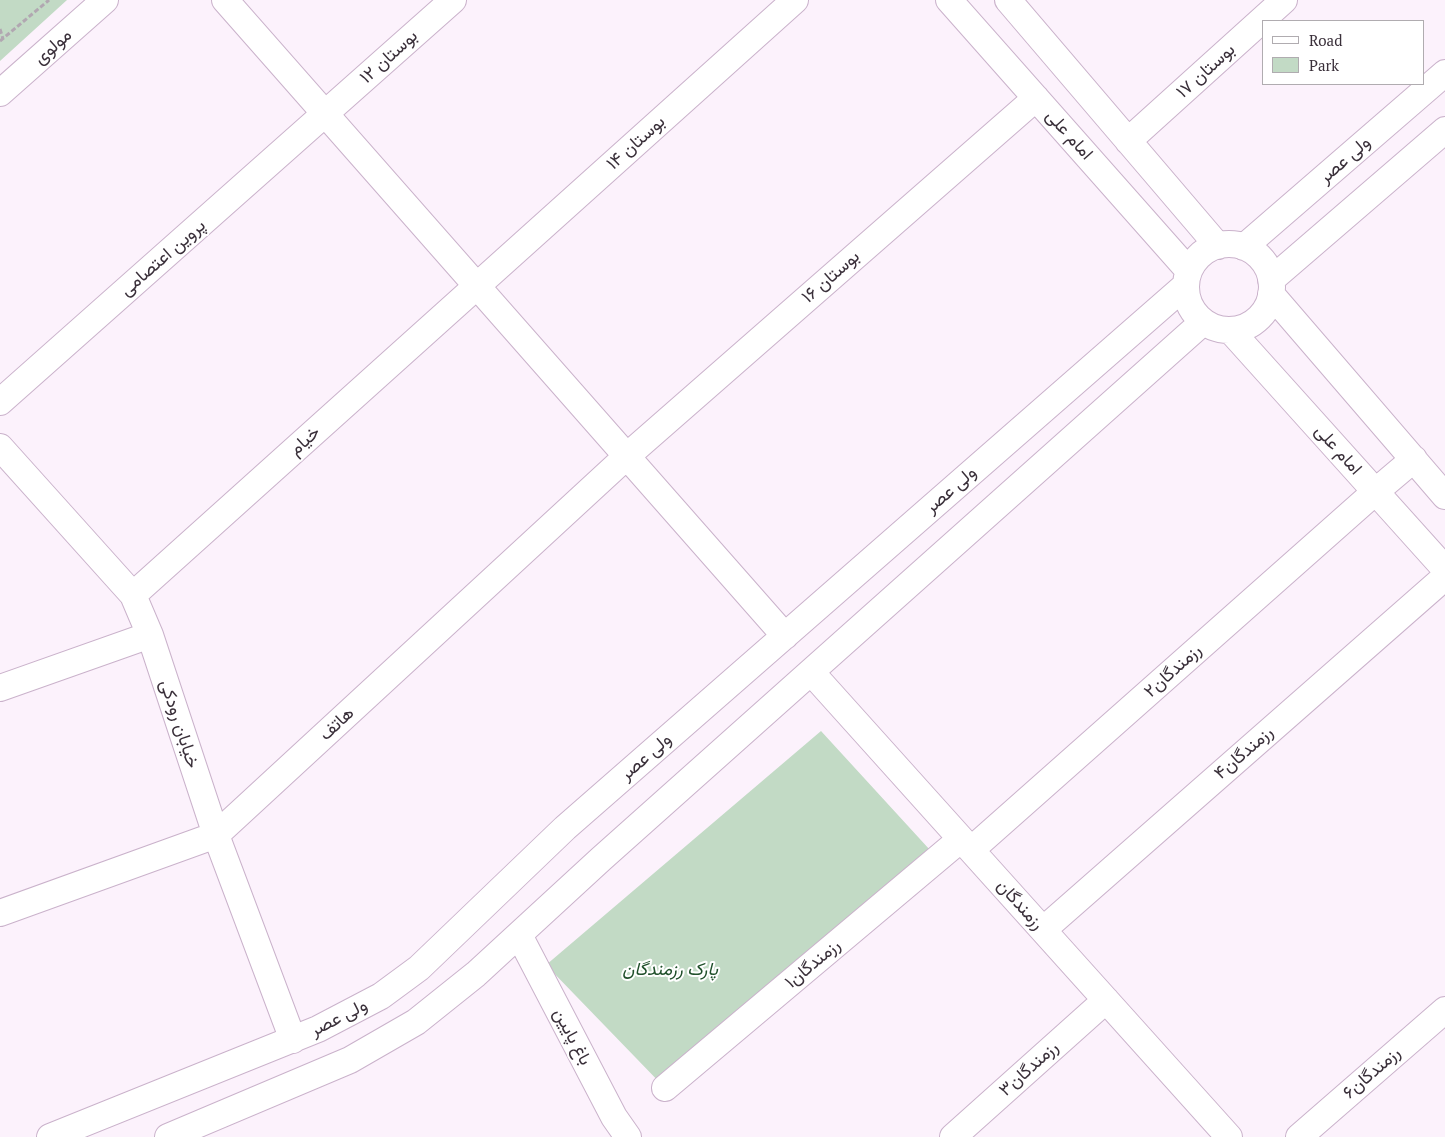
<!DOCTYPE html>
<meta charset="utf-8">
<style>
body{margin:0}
#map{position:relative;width:1445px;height:1137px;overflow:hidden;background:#fcf2fc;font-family:"PT Serif",serif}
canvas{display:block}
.legend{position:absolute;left:1262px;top:20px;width:162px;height:65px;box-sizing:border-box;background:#fff;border:1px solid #b0acb0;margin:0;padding:6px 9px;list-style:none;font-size:15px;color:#3a303a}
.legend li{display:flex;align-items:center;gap:10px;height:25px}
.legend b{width:25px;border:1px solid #b0acb0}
</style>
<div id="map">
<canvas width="1445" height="1137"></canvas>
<ul class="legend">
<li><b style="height:6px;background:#fff"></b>Road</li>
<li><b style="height:14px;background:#c2dac5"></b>Park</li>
</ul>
</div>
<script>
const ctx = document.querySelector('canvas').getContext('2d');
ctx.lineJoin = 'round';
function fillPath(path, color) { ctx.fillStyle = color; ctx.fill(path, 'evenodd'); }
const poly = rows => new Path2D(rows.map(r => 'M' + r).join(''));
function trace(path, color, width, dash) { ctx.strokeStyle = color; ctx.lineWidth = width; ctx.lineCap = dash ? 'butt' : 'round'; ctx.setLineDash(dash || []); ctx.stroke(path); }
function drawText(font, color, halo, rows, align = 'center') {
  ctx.font = font + ' "PT Serif",Vazirmatn,serif'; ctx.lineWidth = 4; ctx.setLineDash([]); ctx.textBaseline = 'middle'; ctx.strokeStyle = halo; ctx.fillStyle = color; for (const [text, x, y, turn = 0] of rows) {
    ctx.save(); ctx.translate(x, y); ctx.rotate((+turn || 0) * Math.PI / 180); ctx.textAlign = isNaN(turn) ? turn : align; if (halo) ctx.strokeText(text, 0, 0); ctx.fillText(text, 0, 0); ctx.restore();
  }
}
fillPath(poly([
 [0,0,67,0,0,61],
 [821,731,930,850,665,1088,546,965]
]), '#c2dac5');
const minor = poly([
 [225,0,785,636],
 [949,0,1189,271],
 [1008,0,1218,246],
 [0,93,105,0],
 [1128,141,1284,0],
 '1186 287a43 43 0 1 1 86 0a43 43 0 1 1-86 0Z',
 [1244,247,1445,73],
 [1271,280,1445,130],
 [1271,294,1445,496],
 [1231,331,1445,569],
 [0,402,453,0],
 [0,447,133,595,150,635,216,835,293,1040],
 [133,595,795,0],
 [811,672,1229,1137],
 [0,688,150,635],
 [971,850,1375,492,1414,459],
 [0,913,216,835,627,456,1036,98],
 [1043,930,1445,577],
 [519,935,614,1117,628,1137],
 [665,1088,961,839],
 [50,1137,318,1029,381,996,419,968,565,828,1186,285],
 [168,1137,350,1060,416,1022,476,974,601,859,1203,322],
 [953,1137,1106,1000],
 [1299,1137,1445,1010]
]);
trace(minor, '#cab2cb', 28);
trace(poly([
 [0,29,3,39],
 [0,41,49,0]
]), '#b1a7b1', 3, [5, 2.5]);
trace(minor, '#fff', 26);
drawText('18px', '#3a303a', '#fff', [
 ["مولوی",53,47,-42],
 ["بوستان ۱۲",389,57,-42],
 ["بوستان ۱۷",1206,71,-42],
 ["امام علی",1069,135,48],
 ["بوستان ۱۴",636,143,-42],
 ["ولی عصر",1345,160,-41],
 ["پروین اعتصامی",163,258,-41],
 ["بوستان ۱۶",831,277,-41],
 ["خیام",305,441,-42],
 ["امام علی",1338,450,48],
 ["ولی عصر",951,490,-41],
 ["رزمندگان۲",1173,671,-42],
 ["خیابان رودکی",179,724,72],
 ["هاتف",337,724,-43],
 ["رزمندگان۴",1244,753,-41],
 ["ولی عصر",646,757,-41],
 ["رزمندگان",1020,905,48],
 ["رزمندگان۱",813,964,-40],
 ["ولی عصر",339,1018,-27],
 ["باغ پایین",572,1037,62],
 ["رزمندگان۳",1029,1069,-42],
 ["رزمندگان۶",1372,1073,-41]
]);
drawText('italic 18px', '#20502b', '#fff', [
 ["پارک رزمندگان",670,970]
]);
</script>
